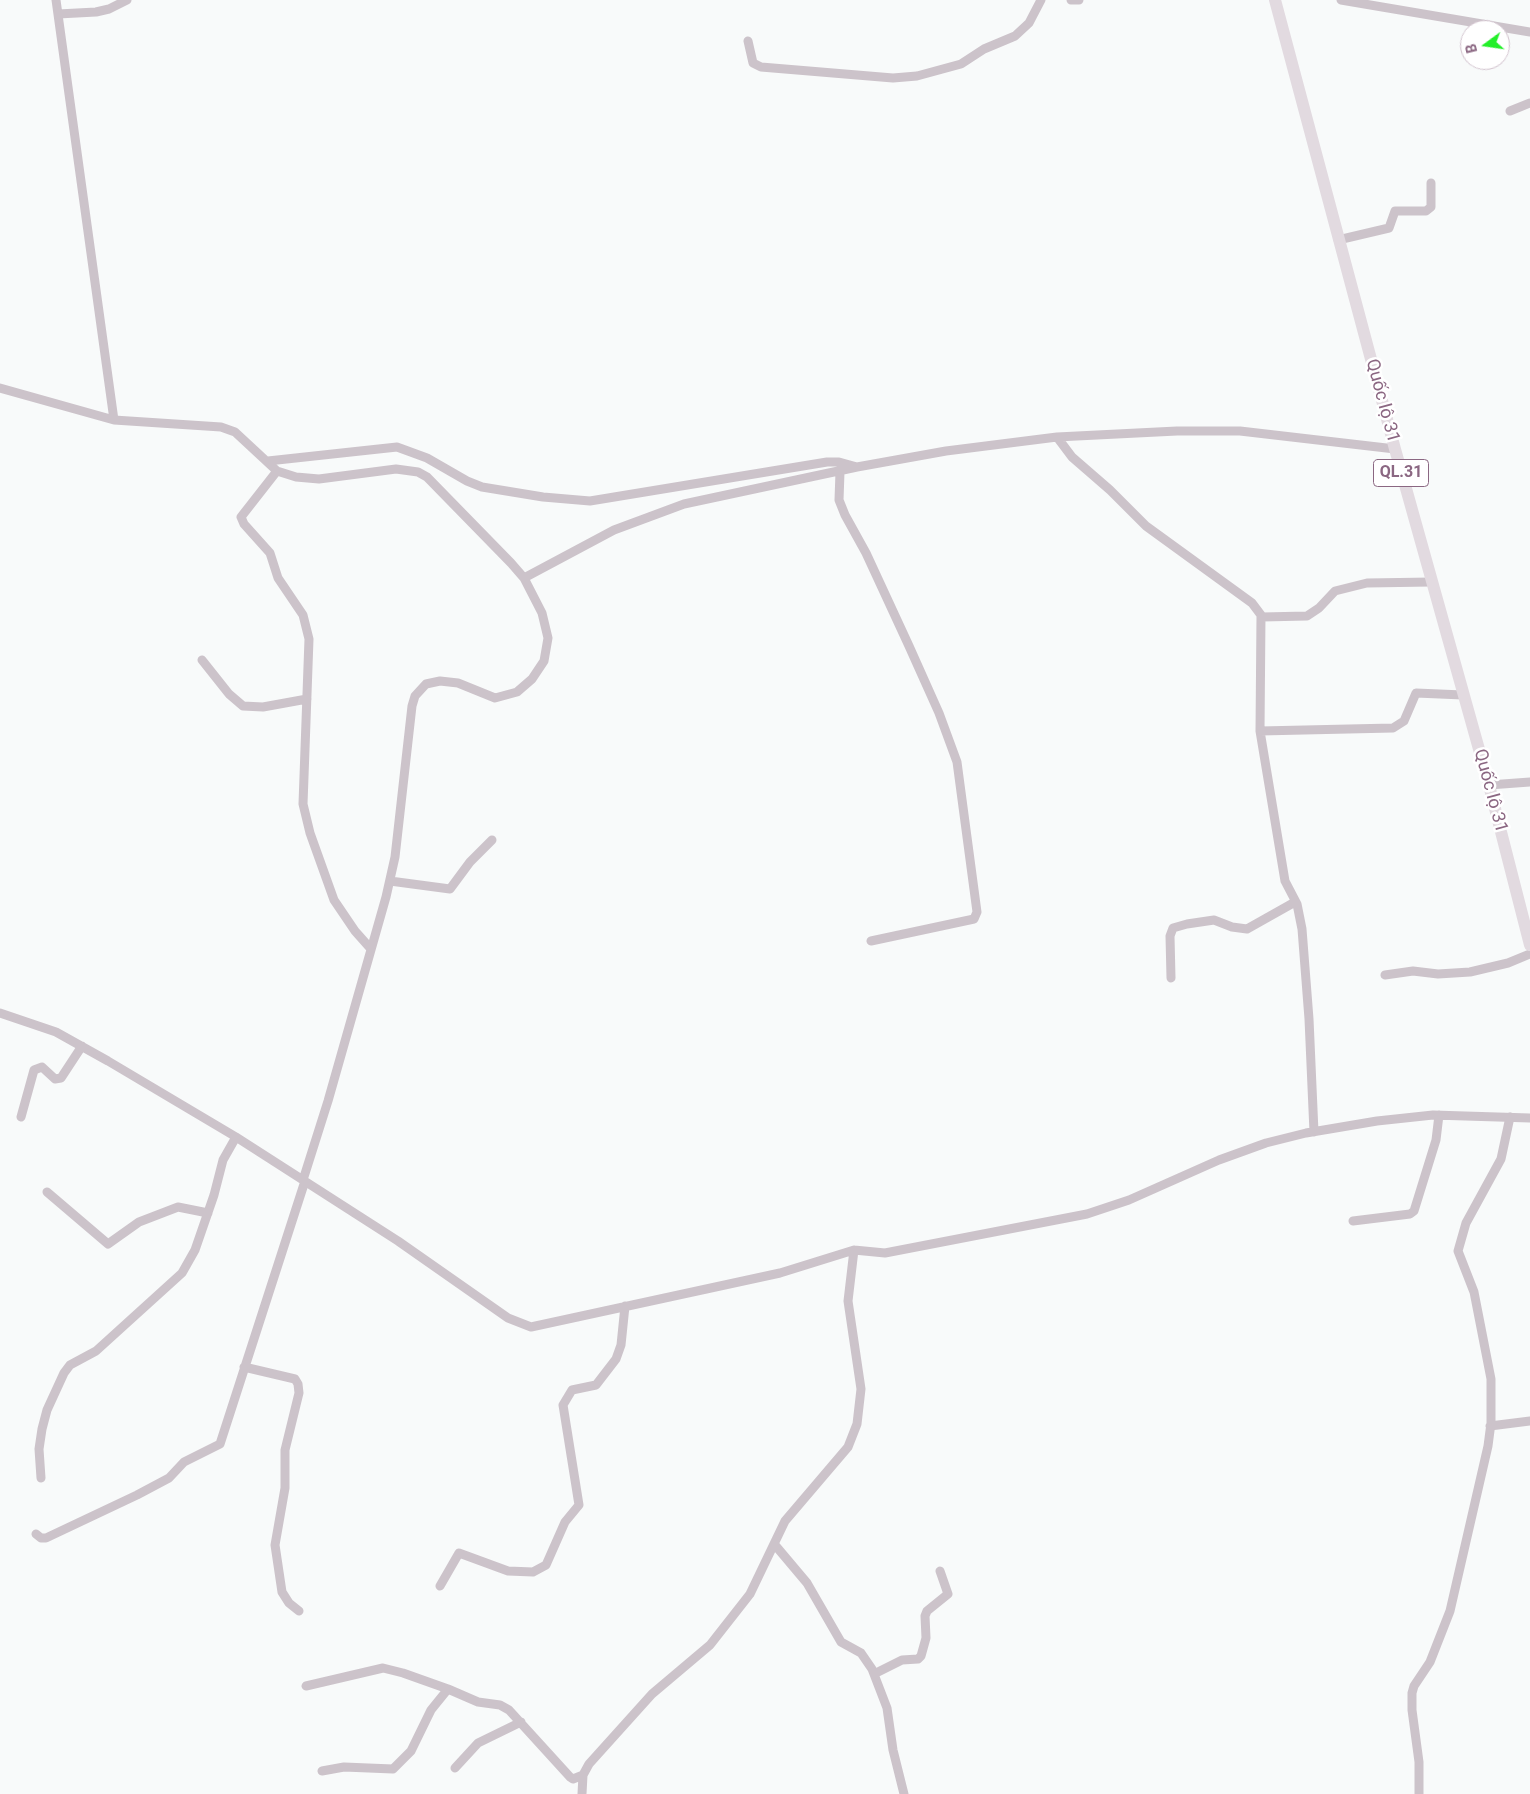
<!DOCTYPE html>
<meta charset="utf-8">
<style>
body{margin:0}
#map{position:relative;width:1530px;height:1794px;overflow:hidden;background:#f8fafa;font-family:Roboto,sans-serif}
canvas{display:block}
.north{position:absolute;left:1460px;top:20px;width:50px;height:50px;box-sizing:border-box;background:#fff;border:1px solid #d1c2cd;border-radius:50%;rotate:256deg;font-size:14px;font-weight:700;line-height:20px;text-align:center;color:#8b6782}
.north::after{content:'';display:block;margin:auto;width:18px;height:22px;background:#23ef29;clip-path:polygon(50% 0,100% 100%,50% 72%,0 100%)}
</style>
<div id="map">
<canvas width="1530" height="1794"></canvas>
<div class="north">B</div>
</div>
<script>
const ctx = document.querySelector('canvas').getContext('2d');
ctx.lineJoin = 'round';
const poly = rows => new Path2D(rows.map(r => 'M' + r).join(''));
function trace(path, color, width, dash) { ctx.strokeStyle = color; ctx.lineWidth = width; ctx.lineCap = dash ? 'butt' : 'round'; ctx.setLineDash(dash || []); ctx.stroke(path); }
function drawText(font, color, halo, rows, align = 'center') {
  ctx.font = font + ' Roboto,sans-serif'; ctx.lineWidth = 5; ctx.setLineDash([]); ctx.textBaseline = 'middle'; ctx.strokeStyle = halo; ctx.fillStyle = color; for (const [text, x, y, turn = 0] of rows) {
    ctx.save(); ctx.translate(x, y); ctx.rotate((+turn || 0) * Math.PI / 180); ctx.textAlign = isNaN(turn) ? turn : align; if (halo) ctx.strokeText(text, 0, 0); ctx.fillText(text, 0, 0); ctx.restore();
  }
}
trace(poly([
 [56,0,114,420],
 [1071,0,1079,0],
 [1341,0,1530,32],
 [58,14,96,12,109,9,127,0],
 [748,41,753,63,761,67,893,78,917,76,961,64,984,49,1015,36,1029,23,1041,0],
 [1510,111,1530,103],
 [1338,240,1389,228,1395,211,1426,211,1431,207,1431,183],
 [0,388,114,420,221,427,235,432,277,471,296,477,319,479,396,469,418,472,427,477,511,563,524,578,542,613,548,638,544,661,532,679,517,692,495,698,458,683,440,681,426,684,415,696,412,706,395,857,386,897,328,1101,303,1180],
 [1057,437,1072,457,1110,490,1146,526,1252,603,1261,615,1260,731,1285,881,1297,904,1302,929,1309,1019,1314,1132],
 [268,461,397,447,427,458,467,481,482,487,543,497,590,501,827,462,839,462,857,467],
 [277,471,241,517,244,524,270,553,278,578,303,615,309,639,303,804,310,833,334,900,355,931,371,949],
 [840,472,839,500,845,515,866,553,909,646,939,713,957,762,977,912,974,919,871,941],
 [524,578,614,530,684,504,857,467,946,451,1057,437,1177,431,1240,431,1395,449],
 [1262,617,1307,616,1319,608,1335,591,1367,583,1431,582],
 [202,660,229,694,243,706,263,707,307,699],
 [1260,731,1393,728,1404,721,1416,693,1463,695],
 [1489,785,1530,782],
 [390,881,450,889,470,862,492,840],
 [1385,975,1413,971,1438,974,1470,972,1508,963,1530,954],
 [1171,978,1170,936,1173,928,1187,924,1214,920,1232,927,1247,929,1295,902],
 [0,1013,56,1032,108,1061,236,1137,398,1241,508,1318,531,1327,780,1273,854,1250,885,1253,1087,1214,1129,1200,1219,1160,1266,1143,1306,1133,1377,1121,1433,1115,1530,1118],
 [21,1117,34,1070,42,1067,55,1079,61,1078,82,1046],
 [47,1192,108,1244,139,1222,178,1207,208,1213],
 [1353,1221,1410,1214,1414,1211,1436,1140,1439,1115],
 [244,1367,295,1379,298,1384,299,1393,285,1450,285,1488,275,1545,282,1592,289,1603,299,1611],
 [1490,1426,1530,1421],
 [41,1478,39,1449,42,1429,47,1410,64,1373,70,1365,96,1351,182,1273,195,1250,214,1195,223,1160,236,1137],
 [36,1534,41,1538,46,1538,137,1495,169,1478,184,1462,220,1444,305,1181],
 [775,1545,807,1583,841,1642,861,1653,872,1669,887,1708,893,1750,904,1794],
 [440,1586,459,1553,508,1571,533,1572,546,1565,565,1522,579,1505,563,1405,572,1390,596,1385,616,1359,621,1345,625,1306],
 [874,1674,902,1660,918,1659,921,1656,926,1638,925,1616,927,1611,948,1594,940,1571],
 [306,1686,383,1668,403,1673,448,1689],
 [455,1768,478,1743,521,1722],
 [322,1771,344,1767,393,1769,411,1751,431,1710,448,1689,478,1702,500,1705,509,1710,570,1777,573,1779,583,1775],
 [582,1794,583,1775,589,1764,652,1694,710,1645,750,1594,785,1521,848,1447,857,1424,861,1389,848,1301,854,1250],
 [1419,1794,1419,1762,1412,1710,1412,1693,1414,1686,1430,1662,1450,1611,1488,1446,1491,1423,1491,1379,1474,1292,1458,1251,1466,1223,1501,1159,1510,1117]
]), '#ccc3ca', 9);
trace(poly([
 [1275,0,1395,449,1489,785,1530,945]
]), '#e2dae0', 12);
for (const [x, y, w] of [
 [1401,473,55]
]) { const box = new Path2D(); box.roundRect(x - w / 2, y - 13.5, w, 27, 4); ctx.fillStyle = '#fff'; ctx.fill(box); trace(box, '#8b6782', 1); }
drawText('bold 16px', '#8b6782', null, [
 ["QL.31",1401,473]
]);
drawText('18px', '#8b6782', '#fff', [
 ["Quốc lộ 31",1382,401,75],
 ["Quốc lộ 31",1490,791,75]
]);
</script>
